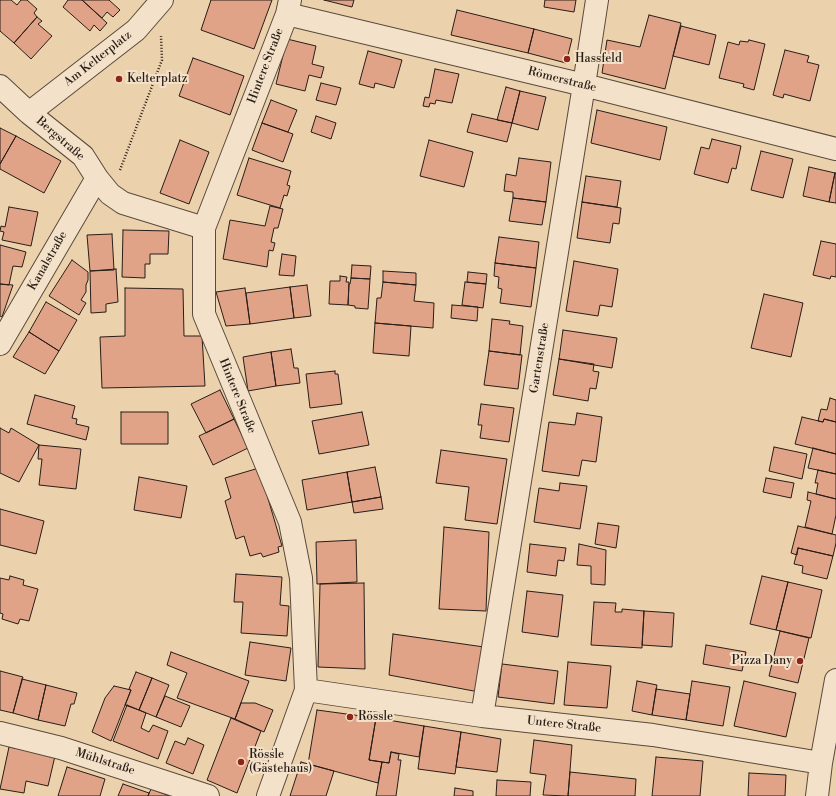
<!DOCTYPE html>
<meta charset="utf-8">
<style>
body{margin:0}
canvas{display:block;background:#ecd2ac}
</style>
<canvas width="836" height="796"></canvas>
<script>
const ctx = document.querySelector('canvas').getContext('2d');
ctx.lineJoin = 'round';
function fillPath(path, color) { ctx.fillStyle = color; ctx.fill(path, 'evenodd'); }
const poly = rows => new Path2D(rows.map(r => 'M' + r).join(''));
function trace(path, color, width, dash) { ctx.strokeStyle = color; ctx.lineWidth = width; ctx.lineCap = dash ? 'butt' : 'round'; ctx.setLineDash(dash || []); ctx.stroke(path); }
function drawText(font, color, halo, rows, align = 'center') {
  ctx.font = font + ' "Libre Bodoni",serif'; ctx.lineWidth = 4; ctx.setLineDash([]); ctx.textBaseline = 'middle'; ctx.strokeStyle = halo; ctx.fillStyle = color; for (const [text, x, y, turn = 0] of rows) {
    ctx.save(); ctx.translate(x, y); ctx.rotate((+turn || 0) * Math.PI / 180); ctx.textAlign = isNaN(turn) ? turn : align; if (halo) ctx.strokeText(text, 0, 0); ctx.fillText(text, 0, 0); ctx.restore();
  }
}
const building = poly([
 [0,0,11,0,17,5,21,0,27,0,37,9,34,13,37,17,14,43,0,31,0,0],
 [68,0,82,0,107,23,100,31,94,25,90,31,63,7,68,0],
 [82,0,109,0,120,10,113,17,107,12,102,18,82,0],
 [211,0,272,0,254,49,201,30,211,0],
 [324,0,354,0,352,7,324,0],
 [545,0,576,0,574,12,544,7,545,0],
 [457,10,534,29,528,53,451,35,457,10],
 [649,15,681,23,665,89,602,73,607,40,640,47,649,15],
 [37,17,42,21,38,24,52,36,31,59,14,43,37,17],
 [681,26,716,35,709,65,673,56,681,26],
 [534,29,572,39,566,63,528,53,534,29],
 [287,39,316,46,312,64,324,67,321,78,309,75,305,91,276,84,287,39],
 [749,40,765,44,754,90,743,87,744,84,719,78,728,42,739,45,740,41,748,42,749,40],
 [785,50,809,56,807,62,819,65,810,101,784,94,783,98,773,95,785,50],
 [368,51,402,60,394,88,375,83,374,88,359,84,368,51],
 [193,58,244,76,230,115,179,96,193,58],
 [435,69,459,74,452,103,436,100,435,104,430,103,429,107,423,106,425,97,429,98,435,69],
 [321,83,341,88,336,105,316,100,321,83],
 [506,87,520,91,512,123,497,120,506,87],
 [520,91,546,97,538,130,512,123,520,91],
 [271,100,297,110,288,132,262,123,271,100],
 [597,110,667,127,660,160,591,143,597,110],
 [472,114,512,123,507,142,467,132,472,114],
 [316,116,336,123,331,139,311,132,316,116],
 [262,123,293,134,283,162,252,150,262,123],
 [0,128,16,136,0,164,0,128],
 [16,136,61,161,44,193,0,169,0,164,16,136],
 [712,139,741,146,736,169,732,168,728,183,694,174,701,147,709,149,712,139],
 [180,140,209,152,189,204,160,193,180,140],
 [429,140,473,152,464,187,420,176,429,140],
 [761,151,793,159,783,198,751,190,761,151],
 [249,158,291,171,287,185,290,186,287,196,284,195,280,208,237,195,249,158],
 [519,158,551,162,546,202,513,198,513,192,504,191,506,174,516,176,519,158],
 [809,167,835,173,829,202,803,196,809,167],
 [835,173,836,173,836,203,829,202,835,173],
 [586,176,621,181,617,207,582,202,586,176],
 [513,198,546,202,542,225,509,221,513,198],
 [582,202,621,208,619,224,613,223,610,243,577,238,582,202],
 [270,206,283,209,278,228,274,228,271,242,275,243,273,251,269,250,267,267,223,259,230,220,265,226,270,206],
 [9,207,38,212,31,246,2,240,4,232,0,231,1,226,5,227,9,207],
 [123,230,169,231,168,254,150,254,150,264,145,264,145,278,122,277,123,230],
 [112,234,114,270,90,271,87,235,112,234],
 [499,237,539,242,536,268,495,263,499,237],
 [821,241,836,244,836,277,831,276,830,279,813,275,821,241],
 [0,245,26,252,22,267,13,266,9,285,0,284,0,245],
 [282,254,296,256,294,276,279,275,282,254],
 [72,260,88,272,88,280,86,285,86,292,81,300,86,303,79,315,49,296,72,260],
 [574,261,618,269,612,307,600,305,598,316,566,311,574,261],
 [495,263,536,268,531,307,500,303,502,289,498,288,499,277,494,276,495,263],
 [352,265,371,266,370,279,351,278,352,265],
 [116,269,118,302,106,304,106,312,91,313,90,271,116,269],
 [383,271,416,273,416,285,383,282,383,271],
 [468,272,487,274,486,284,467,282,468,272],
 [340,276,347,277,346,282,349,282,348,305,329,304,330,281,340,281,340,276],
 [351,278,370,279,368,309,355,308,355,306,348,305,349,284,350,284,351,278],
 [383,282,416,285,414,301,434,303,433,328,375,323,377,298,381,298,383,282],
 [465,282,486,284,483,308,462,305,465,282],
 [0,284,13,285,2,317,0,316,0,284],
 [307,285,311,316,294,318,290,287,307,285],
 [290,287,294,318,250,324,246,293,290,287],
 [125,288,183,289,184,336,202,336,205,386,102,388,100,337,125,336,125,288],
 [245,288,250,324,226,326,216,292,245,288],
 [764,294,803,303,791,357,751,348,764,294],
 [46,302,77,320,59,351,29,332,46,302],
 [452,305,478,307,477,321,451,318,452,305],
 [492,319,510,321,509,324,523,326,520,355,489,351,492,319],
 [375,323,411,326,409,356,373,353,375,323],
 [563,330,617,338,612,368,559,359,563,330],
 [29,332,59,351,45,374,13,357,29,332],
 [291,349,294,368,298,368,300,383,276,386,271,352,291,349],
 [489,351,522,355,518,389,484,385,489,351],
 [271,352,276,386,248,391,243,357,271,352],
 [559,359,594,364,593,371,599,372,596,389,590,388,588,401,553,395,559,359],
 [335,371,335,374,338,374,342,404,310,408,306,374,335,371],
 [220,390,234,419,206,433,191,404,220,390],
 [35,395,75,406,72,418,77,419,76,424,89,427,86,440,27,424,35,395],
 [830,398,836,400,836,422,824,419,823,422,818,421,821,409,827,410,830,398],
 [481,404,514,408,509,442,480,438,482,425,478,425,481,404],
 [121,412,168,412,168,444,121,444,121,412],
 [362,412,369,445,319,454,312,421,362,412],
 [577,413,602,417,596,462,582,460,579,476,542,471,549,422,575,425,577,413],
 [802,417,823,422,824,419,836,422,836,454,795,444,802,417],
 [234,419,248,448,213,465,199,436,234,419],
 [0,428,9,433,11,428,39,445,19,482,0,473,0,428],
 [39,445,81,449,76,489,39,485,42,459,38,459,39,445],
 [774,447,807,454,802,479,769,471,774,447],
 [813,448,836,454,836,474,808,468,813,448],
 [441,450,507,459,497,524,465,520,469,487,436,483,441,450],
 [375,467,381,497,352,502,347,472,375,467],
 [259,468,282,546,278,547,279,552,263,557,261,553,250,556,244,536,236,539,225,501,231,498,225,478,259,468],
 [818,470,836,474,836,499,816,494,818,483,815,483,818,470],
 [347,472,352,502,307,510,302,480,347,472],
 [139,477,187,486,181,518,134,510,139,477],
 [766,478,794,483,791,498,763,492,766,478],
 [560,483,587,486,580,529,534,522,539,488,559,491,560,483],
 [808,492,836,499,836,515,832,534,805,527,811,501,807,500,808,492],
 [381,497,383,509,354,513,352,502,381,497],
 [0,509,44,521,36,554,0,545,0,509],
 [598,523,619,526,616,548,595,544,598,523],
 [798,526,836,535,836,543,833,556,798,548,797,555,791,553,798,526],
 [444,527,489,532,486,611,439,609,444,527],
 [356,540,357,582,317,584,316,542,356,540],
 [530,544,566,548,564,561,558,560,556,576,527,572,530,544],
 [579,544,606,550,605,585,591,584,591,566,577,565,579,544],
 [798,548,833,556,827,579,802,573,803,566,794,564,798,548],
 [236,574,282,577,280,605,289,606,287,636,241,633,243,602,234,602,236,574],
 [10,576,24,580,23,585,38,589,29,621,20,619,18,624,2,619,3,614,0,613,0,578,9,580,10,576],
 [762,576,788,582,776,630,750,624,762,576],
 [788,582,822,590,811,638,776,630,788,582],
 [364,583,365,669,318,667,320,584,364,583],
 [527,591,563,595,558,637,522,632,527,591],
 [594,602,616,603,615,612,622,612,622,609,644,611,642,648,591,645,594,602],
 [644,611,674,613,672,647,642,645,644,611],
 [780,631,809,638,798,683,769,676,780,631],
 [393,634,484,647,479,692,389,675,393,634],
 [250,642,291,648,286,681,245,675,250,642],
 [706,645,746,652,742,671,703,664,706,645],
 [171,652,249,681,235,719,177,698,187,673,167,665,171,652],
 [568,662,611,666,607,708,564,705,568,662],
 [502,664,558,671,554,704,498,697,502,664],
 [0,671,23,677,13,713,0,710,0,671],
 [136,672,152,678,139,710,125,705,131,690,129,689,136,672],
 [152,678,169,685,156,717,139,710,152,678],
 [22,679,46,685,38,720,13,713,22,679],
 [637,681,657,685,652,715,632,711,637,681],
 [692,681,730,687,723,726,686,720,692,681],
 [744,681,796,693,786,737,734,726,744,681],
 [46,685,77,693,74,704,71,704,65,726,38,720,46,685],
 [114,686,131,690,111,741,92,732,105,698,114,686],
 [656,689,690,694,686,720,652,715,656,689],
 [165,696,190,706,181,727,156,717,165,696],
 [241,703,255,703,273,710,264,732,235,719,241,703],
 [127,705,146,713,141,728,149,732,153,725,168,731,158,759,113,741,127,705],
 [317,710,376,718,369,760,382,762,378,783,308,764,317,710],
 [231,718,261,731,237,793,207,780,231,718],
 [376,718,424,726,419,757,391,752,389,763,369,760,376,718],
 [424,726,461,732,455,774,418,769,424,726],
 [461,732,501,739,497,772,456,767,461,732],
 [188,738,204,745,193,774,166,763,175,741,185,745,188,738],
 [534,740,572,745,568,796,543,795,546,775,530,773,534,740],
 [9,747,55,756,48,786,26,781,24,793,0,789,9,747],
 [391,752,399,754,398,760,401,760,396,796,376,796,382,762,389,763,391,752],
 [656,757,703,761,700,796,652,796,656,757],
 [301,762,334,771,326,796,290,796,301,762],
 [67,767,105,779,100,796,58,796,67,767],
 [570,772,636,779,635,796,568,796,570,772],
 [749,773,786,775,785,796,748,796,749,773],
 [497,780,531,782,530,796,496,796,497,780],
 [123,784,149,793,148,796,118,796,123,784],
 [455,788,473,791,473,796,454,796,455,788],
 [151,789,170,796,148,796,151,789]
]);
fillPath(building, '#e0a387');
trace(building, '#291d17', 1);
const minor = poly([
 [287,14,584,85,836,149],
 [0,86,29,113,83,156,97,178,110,194,123,203,204,228],
 [29,113,136,30,162,0],
 [0,344,97,178],
 [306,690,482,716,653,735,821,763],
 [482,716,584,85,597,0],
 [0,733,61,748,208,796],
 [268,796,306,690,301,578,290,522,204,314,204,228,287,14,290,0],
 [817,796,821,763,836,680]
]);
trace(minor, '#5a4a3c', 24);
trace(poly([
 [120,170,162,60,161,36]
]), '#291d17', 2.5, [1, 2]);
trace(minor, '#f3e2c9', 22);
for (const [x, y, r, color] of [
 [567,59,4,"#8f2418"],
 [119,79,4,"#8f2418"],
 [800,661,4,"#8f2418"],
 [350,717,4,"#8f2418"],
 [241,762,4,"#8f2418"]
]) { const dot = new Path2D(); dot.arc(x, y, r, 0, 2 * Math.PI); ctx.fillStyle = color; ctx.fill(dot); trace(dot, '#f3e2c9', 1.5); }
drawText('12px', '#291d17', '#f3e2c9', [
 ["Am Kelterplatz",98,59,-38],
 ["Hintere Straße",266,66,-69],
 ["Römerstraße",562,80,14],
 ["Bergstraße",60,139,41],
 ["Kanalstraße",48,261,-60],
 ["Gartenstraße",540,358,-81],
 ["Hintere Straße",237,396,68],
 ["Untere Straße",564,725,6],
 ["Mühlstraße",105,762,18]
]);
drawText('12px', '#291d17', '#f3e2c9', [
 ["Hassfeld",575,59],
 ["Kelterplatz",127,79],
 ["Pizza Dany",792,661,"right"],
 ["Rössle",358,717],
 ["Rössle",249,755],
 ["(Gästehaus)",249,769]
], 'left');
</script>
